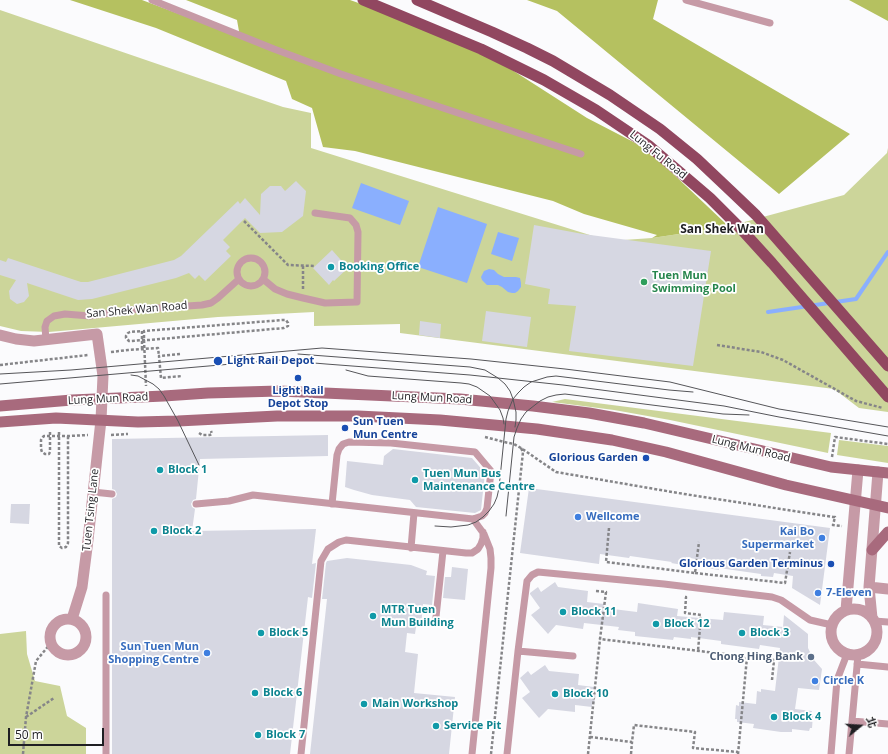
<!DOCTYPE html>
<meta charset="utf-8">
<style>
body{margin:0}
#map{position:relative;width:888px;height:754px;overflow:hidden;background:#fbfbfd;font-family:"Open Sans","Noto Sans TC",sans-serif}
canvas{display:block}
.north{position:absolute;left:840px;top:706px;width:40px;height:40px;-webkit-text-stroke:3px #fff;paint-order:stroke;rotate:72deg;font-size:11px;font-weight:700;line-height:16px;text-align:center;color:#1f1f23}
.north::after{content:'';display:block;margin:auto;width:14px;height:18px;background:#1f1f23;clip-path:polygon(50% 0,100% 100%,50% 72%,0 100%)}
.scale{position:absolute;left:8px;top:728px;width:96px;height:18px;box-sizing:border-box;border:2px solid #1f1f23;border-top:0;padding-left:5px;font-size:12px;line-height:14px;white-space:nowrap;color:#1f1f23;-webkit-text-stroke:3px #fff;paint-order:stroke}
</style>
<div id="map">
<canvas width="888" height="754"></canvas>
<div class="north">北</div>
<div class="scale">50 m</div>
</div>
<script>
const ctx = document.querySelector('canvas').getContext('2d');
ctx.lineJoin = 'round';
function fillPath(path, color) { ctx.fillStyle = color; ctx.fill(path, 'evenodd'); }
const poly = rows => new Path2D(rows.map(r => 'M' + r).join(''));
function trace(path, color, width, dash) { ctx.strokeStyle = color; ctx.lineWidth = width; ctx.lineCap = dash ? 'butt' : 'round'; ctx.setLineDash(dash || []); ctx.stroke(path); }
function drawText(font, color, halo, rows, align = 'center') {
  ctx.font = font + ' "Open Sans",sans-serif'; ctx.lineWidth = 3.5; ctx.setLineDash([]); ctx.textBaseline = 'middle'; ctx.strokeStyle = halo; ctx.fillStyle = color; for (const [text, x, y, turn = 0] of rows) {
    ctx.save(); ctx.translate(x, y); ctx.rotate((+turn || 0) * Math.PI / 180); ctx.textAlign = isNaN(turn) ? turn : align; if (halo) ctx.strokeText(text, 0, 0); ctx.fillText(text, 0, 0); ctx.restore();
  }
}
fillPath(poly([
 [0,10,283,107,311,113,311,148,609,241,652,238,726,227,844,195,887,153,888,148,888,412,859,408,834,389,400,333,400,324,314,326,314,312,218,317,49,332,21,331,0,326],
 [565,399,831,433,828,453,670,420,614,410,552,402],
 [839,440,888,446,888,463,837,455],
 [26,631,27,654,35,681,60,686,67,716,86,728,86,754,0,754,0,634]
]), '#ccd59a');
fillPath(poly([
 [70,0,142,0,240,37,237,20,186,0,350,0,387,13,495,59,587,118,647,149,725,223,726,227,652,238,657,235,584,214,553,201,355,151,323,147,312,108,292,99,286,81,156,28],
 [527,0,658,0,653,19,850,134,779,194,557,11],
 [849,0,888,0,888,21]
]), '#b5c160');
fillPath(poly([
 [361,183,409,201,400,225,352,208],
 [438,207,487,224,467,283,418,267],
 [498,232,519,238,512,261,491,254],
 [489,269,494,270,498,274,504,277,516,277,520,278,521,283,521,287,518,291,515,293,512,293,508,292,502,287,498,285,487,285,482,280,481,277,484,271]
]), '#8aaffe');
trace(poly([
 [768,312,856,299,888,252]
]), '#8aaffe', 4);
fillPath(poly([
 [296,181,306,191,303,216,282,232,260,233,245,218,223,240,230,247,226,251,231,256,205,281,199,275,195,279,189,273,176,278,92,299,78,300,27,283,29,296,24,302,17,304,10,299,9,291,16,280,0,275,0,260,6,262,8,258,81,282,88,282,174,260,181,256,238,201,240,204,245,198,260,215,261,194,270,186,281,186,285,191],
 [534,225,583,234,711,251,693,366,569,351,576,306,548,304,550,289,525,284],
 [332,250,348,268,334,281,333,280,329,285,313,268],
 [486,311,531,317,527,347,482,341],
 [420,321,441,324,440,338,419,335],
 [328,435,328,456,200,459,196,499,193,500,191,504,192,507,195,509,192,531,316,529,312,564,316,563,312,598,308,597,290,754,112,754,112,499,116,497,117,494,115,490,112,489,112,439],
 [393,449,472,458,485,473,481,510,475,513,416,507,410,500,372,495,354,490,345,487,347,461,383,465,384,456],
 [529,488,830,528,820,605,792,588,793,576,774,573,773,577,761,576,761,574,719,568,719,570,706,568,706,564,705,564,705,561,686,557,686,561,684,561,683,565,671,563,672,562,630,556,629,558,600,554,599,564,520,553],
 [11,504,30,504,29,524,10,523],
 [347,558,411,565,427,571,426,575,435,576,432,605,423,604,421,627,416,627,415,634,407,633,405,652,418,654,414,693,455,697,449,754,310,754,327,599,322,599,326,563,327,561],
 [452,567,468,569,465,600,443,598,445,577,451,577],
 [555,582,558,587,588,591,587,602,604,604,603,608,605,608,637,612,638,603,678,609,677,616,723,620,724,612,764,616,763,625,783,627,784,615,808,634,808,648,814,660,822,669,819,690,798,688,795,709,812,711,811,714,813,715,812,728,810,728,809,731,792,729,792,732,781,732,753,728,754,724,737,722,737,719,735,719,736,705,739,706,739,702,756,704,757,691,761,692,761,689,775,691,780,648,760,645,759,649,721,644,721,641,691,637,691,639,674,637,673,640,635,636,635,632,618,630,619,627,584,623,583,629,556,625,548,634,531,615,540,608,530,594,530,593,538,587,541,592],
 [545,665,549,671,579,674,578,685,594,687,594,690,596,691,594,704,592,704,592,707,575,705,575,712,548,709,539,718,522,698,530,692,520,678,528,671,531,675]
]), '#d6d7e2');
trace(poly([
 [244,221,288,265,315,266],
 [303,266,303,289],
 [142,340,149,340,284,328,288,326,288,323,286,320,283,320,144,331,144,340,146,386],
 [717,345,761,352,783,360,856,401,883,408],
 [142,349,142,331,130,332,128,333,126,336,126,338,129,341,131,341,144,340],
 [111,352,128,350,158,348,159,356],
 [180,354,159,356,161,378,182,376],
 [0,365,88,355],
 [50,432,50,452,49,454,45,454,42,452,41,449,41,440,43,437,44,436,68,436,88,435],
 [59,432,59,546,62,548,66,547,68,543,68,436],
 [199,433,202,435,210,435,212,434,211,431],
 [111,435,128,434],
 [485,437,504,442,514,444,521,448,556,472,678,493,833,517,835,517,833,525,842,526],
 [832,457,835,437,888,444],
 [609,528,606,562,695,573,699,542],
 [695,573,785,583,790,552],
 [596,591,606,592,600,639,774,660,772,680],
 [685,597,686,597,685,613,701,615,698,651],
 [26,717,54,698],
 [590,737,632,742,634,725,695,732,693,748,738,752],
 [23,754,26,717,36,661,51,643],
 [491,754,523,452,521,448],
 [588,754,600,639],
 [631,754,632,742],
 [738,754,747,657]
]), '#858588', 2.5, [3, 2]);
trace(poly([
 [152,0,274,49,341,74,581,154],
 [686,0,770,23],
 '237 272a14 14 0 1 1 28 0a14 14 0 1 1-28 0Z',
 [263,279,275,289,287,294,303,298,325,303,357,302,358,232,356,225,350,218,315,213],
 [46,340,45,327,47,321,54,316,65,314,90,316,129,310,202,305,211,303,218,298,239,279],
 [93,492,112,494],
 [196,504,229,501,253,495,473,519,482,516,485,513,487,508,491,471,475,452,391,443,349,442,343,444,339,449,337,455,332,504],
 [411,548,414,513],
 [436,617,443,551],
 [874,621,888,622],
 [518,651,573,656],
 [857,664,888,667],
 [852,721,888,724],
 [106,754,106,595],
 [301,754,321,561,328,549,339,542,346,540,466,553,472,553,478,549,481,544,483,538,483,532],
 [472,754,491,568,491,558,490,549,484,534,473,519],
 [507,754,518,651,527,581,532,575,538,572,664,584,772,597,781,600,810,620,832,625],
 [831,754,837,680,847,654],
 [849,754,858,655]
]), '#c69aa6', 7);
trace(poly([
 [0,335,16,339,34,341,97,334,103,376,101,420,88,540,82,587,72,619],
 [869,587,888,589],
 '831 632a23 23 0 1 1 46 0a23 23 0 1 1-46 0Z',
 [846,610,858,470],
 [872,618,869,587,878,472],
 '50 637a18 18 0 1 1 36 0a18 18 0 1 1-36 0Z'
]), '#c69aa6', 11);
trace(poly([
 [0,406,72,400,164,396,208,393,279,391,460,399,533,406,589,413,644,423,831,467,888,473],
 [0,422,56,418,138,422,178,421,277,416,358,416,440,420,537,429,612,440,666,452,786,485,888,508],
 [872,550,888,532]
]), '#a86a7d', 11);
trace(poly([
 [363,0,481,49,544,80,596,110,648,145,710,198,742,230,772,263,888,397],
 [417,0,492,32,527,48,553,61,610,95,660,129,697,159,734,194,756,215,888,366]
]), '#914760', 11);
trace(poly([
 [298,354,470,367,485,370,498,378,505,384,510,391,513,399,516,412,516,420,515,427],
 [346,370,368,376,461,383,469,384,477,387,490,396,500,410,503,418,504,424],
 [0,374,71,370,322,348,471,359,565,369,670,382,779,409,888,427],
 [131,375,138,376,153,384,159,389,164,396,178,421,199,465],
 [0,384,278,360,326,364,470,375,563,385,724,406,779,417,888,436],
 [506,516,514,437,517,428,521,419,526,412,540,401,548,397,556,395,565,394,723,414,749,415],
 [435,526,451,527,468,525,476,522,483,517,489,511,494,504,497,497,499,488,506,419,508,411,513,399,518,393,524,387,531,382,547,377,556,376,669,390,693,392]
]), '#555559', 1);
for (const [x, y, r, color] of [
 [331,267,4,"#0f9aa8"],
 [644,282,4,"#2e9e5b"],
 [218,361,5,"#1a4fb4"],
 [298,378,4,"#1a4fb4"],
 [345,428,4,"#1a4fb4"],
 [646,458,4,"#1a4fb4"],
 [160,470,4,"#0f9aa8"],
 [415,480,4,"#0f9aa8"],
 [578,517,4,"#3f7fe0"],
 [154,531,4,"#0f9aa8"],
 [822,538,4,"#3f7fe0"],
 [831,564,4,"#1a4fb4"],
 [818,593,4,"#3f7fe0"],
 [563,612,4,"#0f9aa8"],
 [373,616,4,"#0f9aa8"],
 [656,624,4,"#0f9aa8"],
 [261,633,4,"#0f9aa8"],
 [742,633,4,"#0f9aa8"],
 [207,653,4,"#3f7fe0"],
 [811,657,4,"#5c6f8a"],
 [815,681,4,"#3f7fe0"],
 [255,693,4,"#0f9aa8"],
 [555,694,4,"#0f9aa8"],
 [364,704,4,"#0f9aa8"],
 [774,717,4,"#0f9aa8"],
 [436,726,4,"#0f9aa8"],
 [258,735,4,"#0f9aa8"]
]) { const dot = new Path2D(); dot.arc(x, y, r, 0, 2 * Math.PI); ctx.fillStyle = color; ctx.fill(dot); trace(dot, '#fff', 1.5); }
drawText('11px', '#1f1f23', '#fff', [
 ["Lung Fu Road",658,155,39],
 ["San Shek Wan Road",137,310,-5],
 ["Lung Mun Road",432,398,3],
 ["Lung Mun Road",108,399,-3],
 ["Lung Mun Road",751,449,14],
 ["Tuen Tsing Lane",91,510,-84]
]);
drawText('bold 11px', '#0d838f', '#fff', [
 ["Booking Office",339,267],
 ["Block 1",168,470],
 ["Tuen Mun Bus",423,474],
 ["Maintenance Centre",423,487],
 ["Block 2",162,531],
 ["MTR Tuen",381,610],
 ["Mun Building",381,623],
 ["Block 11",571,612],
 ["Block 12",664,624],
 ["Block 5",269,633],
 ["Block 3",750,633],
 ["Block 6",263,693],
 ["Block 10",563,694],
 ["Main Workshop",372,704],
 ["Block 4",782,717],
 ["Service Pit",444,726],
 ["Block 7",266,735]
], 'left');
drawText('bold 11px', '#27864d', '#fff', [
 ["Tuen Mun",652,276],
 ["Swimming Pool",652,289]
], 'left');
drawText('bold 11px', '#164399', '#fff', [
 ["Light Rail Depot",227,361],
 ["Light Rail",298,391,"center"],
 ["Depot Stop",298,404,"center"],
 ["Sun Tuen",353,422],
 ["Mun Centre",353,435],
 ["Glorious Garden",638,458,"right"],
 ["Glorious Garden Terminus",823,564,"right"]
], 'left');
drawText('bold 11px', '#366cbe', '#fff', [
 ["Wellcome",586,517],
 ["Kai Bo",814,532,"right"],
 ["Supermarket",814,545,"right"],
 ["7-Eleven",826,593],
 ["Sun Tuen Mun",199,647,"right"],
 ["Shopping Centre",199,660,"right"],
 ["Circle K",823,681]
], 'left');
drawText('bold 11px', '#4e5e75', '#fff', [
 ["Chong Hing Bank",803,657]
], 'right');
drawText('bold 12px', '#1f1f23', '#fff', [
 ["San Shek Wan",722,230]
]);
</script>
